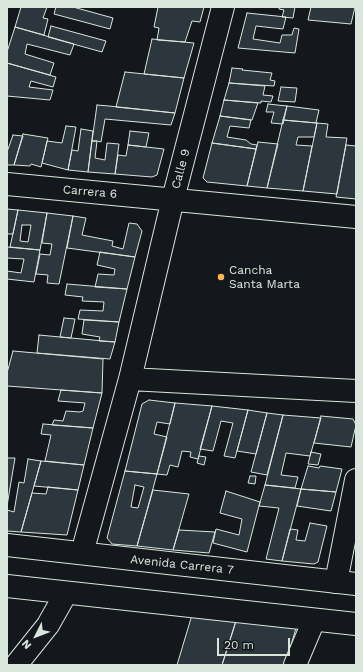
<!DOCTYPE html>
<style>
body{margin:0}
#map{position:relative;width:363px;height:672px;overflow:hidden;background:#14181c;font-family:"Work Sans",sans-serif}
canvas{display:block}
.frame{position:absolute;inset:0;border:8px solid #d8e6dc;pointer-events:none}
.north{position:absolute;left:16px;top:616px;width:40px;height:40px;-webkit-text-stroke:3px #14181c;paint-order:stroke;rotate:228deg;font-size:11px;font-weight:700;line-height:16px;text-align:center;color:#d8e6dc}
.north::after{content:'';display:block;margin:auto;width:14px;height:18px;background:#d8e6dc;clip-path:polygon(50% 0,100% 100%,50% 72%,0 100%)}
.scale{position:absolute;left:217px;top:638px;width:73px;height:18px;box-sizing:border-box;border:2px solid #d8e6dc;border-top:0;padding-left:5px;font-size:12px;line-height:14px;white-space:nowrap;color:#d8e6dc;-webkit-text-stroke:3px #14181c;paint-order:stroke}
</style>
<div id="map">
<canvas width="363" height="672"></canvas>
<div class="frame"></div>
<div class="north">N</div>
<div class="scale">20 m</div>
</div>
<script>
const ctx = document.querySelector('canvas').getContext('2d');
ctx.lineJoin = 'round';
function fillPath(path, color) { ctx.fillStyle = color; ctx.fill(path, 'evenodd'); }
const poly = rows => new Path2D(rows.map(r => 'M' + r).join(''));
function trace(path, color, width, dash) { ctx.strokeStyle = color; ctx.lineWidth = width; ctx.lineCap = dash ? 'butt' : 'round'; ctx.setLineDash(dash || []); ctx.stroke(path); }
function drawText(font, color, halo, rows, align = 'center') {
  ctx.font = font + ' "Work Sans",sans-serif'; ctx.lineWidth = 3; ctx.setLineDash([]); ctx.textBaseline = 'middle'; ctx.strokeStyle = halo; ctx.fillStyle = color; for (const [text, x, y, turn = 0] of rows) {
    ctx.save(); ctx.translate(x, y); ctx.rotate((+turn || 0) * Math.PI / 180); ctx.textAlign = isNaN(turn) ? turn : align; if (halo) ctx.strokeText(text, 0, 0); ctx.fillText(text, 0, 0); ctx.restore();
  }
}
const building = poly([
 [21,7,47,7,43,18,48,19,44,35,15,27,21,7],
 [56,7,73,7,113,18,110,29,54,14,56,7],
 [158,7,204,7,200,22,192,21,185,42,157,40,159,28,154,27,158,7],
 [279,7,295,7,293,18,282,17,284,10,279,9,279,7],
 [311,7,355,7,351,24,308,20,311,7],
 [247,13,286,17,283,29,256,26,253,39,280,43,282,35,292,35,294,28,299,29,295,53,238,48,247,13],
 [51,26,106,41,102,52,48,37,51,26],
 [15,27,74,44,70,55,27,44,25,54,54,63,50,75,7,63,7,52,15,27],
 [152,39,194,43,184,78,144,74,152,39],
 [7,63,56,77,53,87,31,81,29,87,53,90,50,100,7,96,7,63],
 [232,68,243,69,242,70,272,73,270,80,275,81,274,86,229,83,232,68],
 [125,72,184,78,175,113,116,107,125,72],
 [229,83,265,86,263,95,273,96,271,102,261,101,261,103,224,100,229,83],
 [281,87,297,88,295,102,278,101,281,87],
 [224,100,258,103,252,120,220,116,224,100],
 [268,104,287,106,283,124,271,123,274,112,266,112,268,104],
 [97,105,109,106,175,113,171,125,105,119,101,142,97,141,92,141,97,105],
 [287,106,319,110,316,123,283,120,287,106],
 [220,116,251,120,249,128,230,126,227,137,246,140,251,144,257,145,256,149,212,143,220,116],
 [283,120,317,123,314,137,298,137,296,145,312,146,303,191,267,188,283,120],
 [317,123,328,124,326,137,347,138,337,194,303,191,317,123],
 [66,126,76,127,68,170,42,163,47,141,62,143,66,126],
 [81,129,93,131,88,172,68,170,72,150,78,151,81,129],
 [130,131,149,133,146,147,128,145,130,131],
 [23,134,48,138,41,167,31,164,30,166,14,165,23,134],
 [13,135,23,136,14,165,7,165,7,152,13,135],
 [92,141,97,141,95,158,105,160,107,143,119,144,115,174,88,172,92,141],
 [258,142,278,144,267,188,247,186,258,142],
 [212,143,256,149,247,186,207,182,203,178,212,143],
 [128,145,164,149,157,175,152,177,115,174,118,155,126,156,128,145],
 [346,145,356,146,356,199,336,197,346,145],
 [7,209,18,210,13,234,7,234,7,209],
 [18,210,47,213,40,250,10,247,18,210],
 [22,225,31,225,28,242,20,241,22,225],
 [47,213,73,216,59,284,47,283,48,275,36,274,40,254,50,255,52,244,42,243,47,213],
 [73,216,86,218,82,235,113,241,112,246,123,249,129,223,137,224,142,231,135,257,67,248,73,216],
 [7,247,40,250,34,282,7,279,7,271,21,273,24,259,7,258,7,247],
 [100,252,135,257,127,289,95,287,98,274,114,275,115,269,97,265,100,252],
 [67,284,127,289,119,322,78,319,80,310,103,311,104,302,82,301,83,297,65,295,67,284],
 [64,318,75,319,71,338,60,337,64,318],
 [84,320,119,322,115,342,99,341,100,337,82,334,84,320],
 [39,335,60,337,115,342,110,359,37,353,39,335],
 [13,351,103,359,102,393,7,386,7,373,13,351],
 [61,390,102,393,93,428,52,425,54,420,63,421,66,411,80,412,83,411,85,403,58,401,61,390],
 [149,400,175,403,170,424,157,422,154,434,167,437,157,474,125,471,142,404,149,400],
 [175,403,212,406,198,459,190,457,191,452,182,451,178,467,170,465,167,475,157,474,175,403],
 [212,406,248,410,235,458,224,456,233,423,221,421,213,451,200,449,212,406],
 [248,410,267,413,256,454,237,451,248,410],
 [267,413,283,415,267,475,251,472,267,413],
 [283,415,321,418,310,456,286,453,281,475,298,477,295,488,265,485,283,415],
 [321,416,353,419,356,425,351,447,314,443,321,416],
 [43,424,93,428,84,465,45,461,51,435,41,434,43,424],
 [311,452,321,454,318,465,308,464,311,452],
 [199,456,206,457,204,465,197,463,199,456],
 [7,458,15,458,7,506,7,458],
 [28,459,41,461,21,532,7,531,7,510,14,512,19,482,24,483,28,459],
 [41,461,84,465,78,490,34,486,41,461],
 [308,466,319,468,320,466,342,469,336,492,301,489,308,466],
 [125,471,157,474,137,546,112,544,107,538,125,471],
 [135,485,144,487,138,508,131,507,135,485],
 [250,476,256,476,255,484,248,483,250,476],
 [265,485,301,489,282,561,266,559,279,508,259,506,265,485],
 [48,487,78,490,67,535,21,532,32,493,46,494,48,487],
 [301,489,336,492,331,511,297,506,301,489],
 [153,490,189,494,173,550,137,546,153,490],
 [226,491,260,502,247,552,213,543,216,529,239,535,242,519,220,513,226,491],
 [310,523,327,526,318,562,314,564,282,561,290,529,298,530,296,540,305,541,310,523],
 [179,530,215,532,209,553,173,550,179,530],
 [192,615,236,621,222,665,177,665,192,615],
 [236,621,297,625,285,665,222,665,236,621]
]);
fillPath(building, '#2c363c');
trace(building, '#d8e6dc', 1);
const street = poly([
 [7,184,356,217],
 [130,379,356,391],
 [82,553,130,379,173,199,223,7],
 [336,582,356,480],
 [16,665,48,625,66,593],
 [295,665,314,620]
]);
const primary = poly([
 [7,545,356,584],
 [7,586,356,624]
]);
trace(street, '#d8e6dc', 24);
trace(primary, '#d8e6dc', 24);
trace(street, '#14181c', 22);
trace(primary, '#14181c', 22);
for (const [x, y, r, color] of [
 [221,277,4,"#ffb74d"]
]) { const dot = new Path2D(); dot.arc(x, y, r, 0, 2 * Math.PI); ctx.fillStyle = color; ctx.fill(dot); trace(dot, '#14181c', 1.5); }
drawText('12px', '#d8e6dc', '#14181c', [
 ["Calle 9",181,169,-75],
 ["Carrera 6",90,192,5],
 ["Avenida Carrera 7",182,565,6]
]);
drawText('12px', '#d8e6dc', '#14181c', [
 ["Cancha",229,270],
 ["Santa Marta",229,284]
], 'left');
</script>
